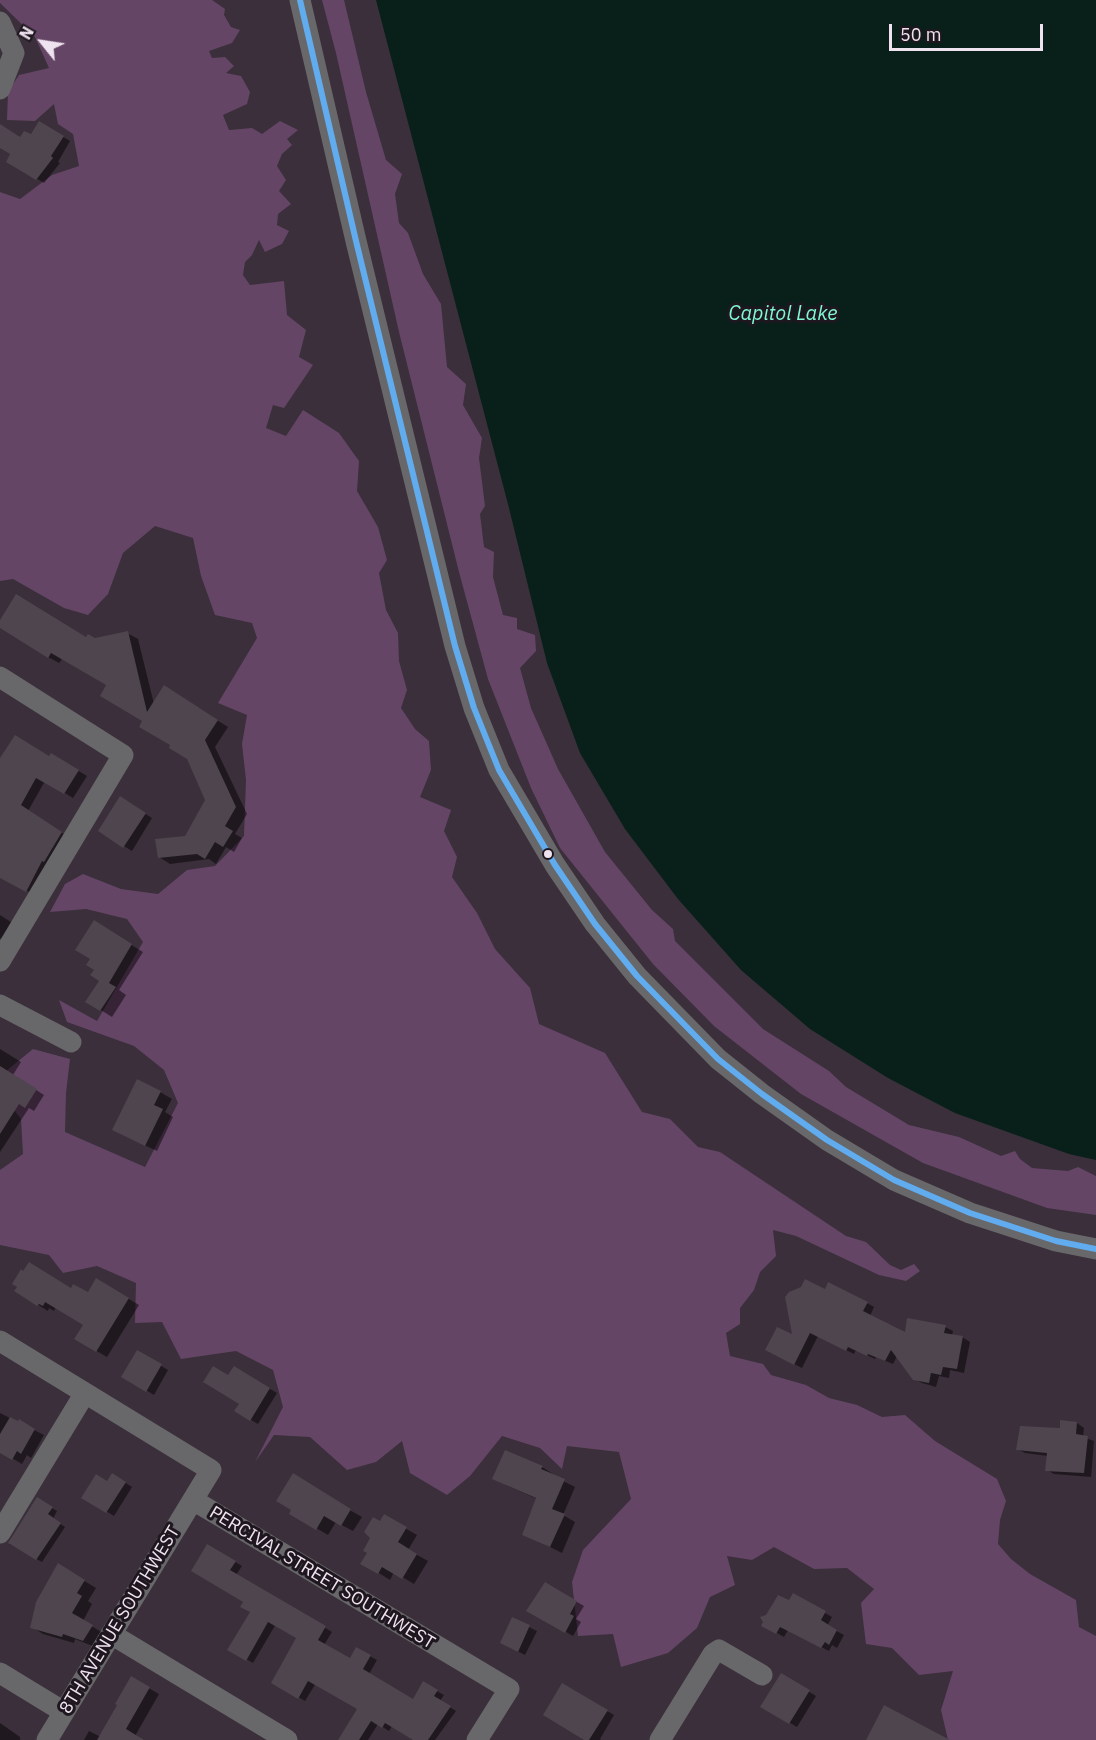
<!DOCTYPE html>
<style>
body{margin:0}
#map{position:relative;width:1096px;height:1740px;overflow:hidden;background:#3a2f3a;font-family:"IBM Plex Sans",sans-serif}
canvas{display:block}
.north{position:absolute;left:12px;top:12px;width:60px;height:60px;-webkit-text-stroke:4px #1f1720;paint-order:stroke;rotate:300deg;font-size:16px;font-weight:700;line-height:24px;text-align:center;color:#efe3ef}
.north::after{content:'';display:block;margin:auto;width:21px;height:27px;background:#efe3ef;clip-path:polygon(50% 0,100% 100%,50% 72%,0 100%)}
.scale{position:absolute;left:889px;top:24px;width:154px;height:27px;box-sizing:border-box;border:3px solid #efe3ef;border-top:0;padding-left:8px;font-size:18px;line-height:21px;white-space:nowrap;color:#efe3ef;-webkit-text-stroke:4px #1f1720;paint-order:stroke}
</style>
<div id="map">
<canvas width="1096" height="1740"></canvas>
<div class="north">N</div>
<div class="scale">50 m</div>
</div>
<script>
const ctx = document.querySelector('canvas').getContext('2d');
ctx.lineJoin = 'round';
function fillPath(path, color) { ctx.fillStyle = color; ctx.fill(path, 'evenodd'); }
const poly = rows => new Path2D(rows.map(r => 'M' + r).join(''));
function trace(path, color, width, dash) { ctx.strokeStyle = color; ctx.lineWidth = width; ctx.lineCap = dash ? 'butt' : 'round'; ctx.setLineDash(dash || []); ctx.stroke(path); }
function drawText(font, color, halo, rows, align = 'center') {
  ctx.font = font + ' "IBM Plex Sans",sans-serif'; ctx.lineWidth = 6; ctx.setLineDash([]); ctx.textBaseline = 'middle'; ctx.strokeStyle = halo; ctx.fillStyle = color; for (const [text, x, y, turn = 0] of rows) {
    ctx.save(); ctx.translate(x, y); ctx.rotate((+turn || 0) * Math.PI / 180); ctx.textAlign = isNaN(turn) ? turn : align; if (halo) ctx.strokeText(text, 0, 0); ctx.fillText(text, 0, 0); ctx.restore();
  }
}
fillPath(poly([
 [0,0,212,0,225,9,224,15,231,27,240,30,232,43,209,51,212,58,225,57,234,66,226,73,241,76,250,92,247,104,223,115,229,130,252,128,262,134,280,121,298,130,287,139,292,145,282,154,277,166,286,180,279,191,291,204,278,214,277,225,289,231,282,244,265,252,259,240,252,255,245,262,243,275,250,285,284,281,287,315,306,330,299,357,313,365,284,408,273,405,266,428,286,436,303,410,339,433,359,461,357,491,378,527,387,560,379,573,386,610,398,633,399,661,407,690,401,708,415,729,429,741,431,770,420,797,451,810,444,831,457,857,452,877,477,913,495,949,530,988,539,1024,605,1053,642,1112,670,1119,698,1147,720,1152,846,1236,866,1242,890,1265,901,1270,914,1264,920,1271,906,1281,879,1275,796,1236,773,1230,776,1256,760,1272,754,1290,740,1308,740,1324,726,1333,730,1356,763,1364,771,1375,806,1385,829,1398,857,1405,882,1417,905,1415,935,1441,997,1479,1006,1501,1000,1520,998,1544,1011,1559,1030,1574,1076,1600,1079,1627,1096,1636,1096,1740,948,1740,941,1710,953,1671,919,1675,892,1648,866,1644,861,1603,874,1589,847,1568,814,1569,774,1547,752,1560,727,1556,735,1585,710,1597,697,1628,668,1653,621,1667,613,1634,578,1636,572,1582,583,1550,631,1499,619,1452,567,1446,562,1469,540,1448,502,1436,470,1476,447,1495,410,1473,402,1441,376,1462,347,1470,310,1437,274,1435,255,1462,283,1407,273,1370,236,1351,181,1359,162,1322,135,1323,136,1283,97,1266,63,1273,49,1255,0,1245,0,1170,23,1154,21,1119,0,1092,0,1076,33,1049,70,1059,66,1093,65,1132,145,1167,178,1103,164,1070,134,1046,67,1022,59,1000,97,1021,143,942,127,919,86,909,50,912,65,884,83,874,121,889,158,894,187,870,215,866,244,836,246,780,242,744,247,715,218,703,257,638,252,623,215,615,201,576,193,538,155,526,123,553,108,594,88,615,64,608,13,579,0,581,0,192,20,199,52,175,79,166,73,134,58,124,54,104,35,121,7,120,8,92,19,75,49,68,35,37,0,3],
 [322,0,344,0,366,92,386,160,402,174,395,194,399,223,408,233,423,274,441,304,447,367,466,384,463,405,482,438,479,458,485,506,480,514,484,547,494,552,493,577,503,615,517,618,517,629,535,635,536,651,520,668,531,708,558,769,605,852,652,910,673,929,675,941,763,1029,829,1071,846,1087,909,1125,959,1137,1001,1156,1015,1151,1020,1159,1032,1168,1068,1171,1078,1167,1096,1176,1096,1215,1047,1208,923,1163,801,1094,714,1026,653,964,560,848,531,788,488,679,459,572,399,332,336,53]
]), '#654566');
fillPath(poly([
 [376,0,1096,0,1096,1160,1069,1154,955,1113,888,1078,810,1029,741,970,678,899,625,829,580,753,547,663,509,508]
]), '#082019');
fillPath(poly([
 [40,123,70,141,58,162,60,163,44,183,8,161,12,154,0,147,0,129,21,138,31,136],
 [0,621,95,640,127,633,138,639,154,704,175,694,228,727,215,747,247,814,235,834,242,838,234,852,226,847,216,864,209,859,170,864,159,857,185,837,207,801,188,758,144,721,108,685,63,658,59,663,48,657,0,627],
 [52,755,87,776,73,798,45,781,28,811,70,838,35,895,0,877,0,761,50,758],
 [120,798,152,818,132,851,100,831],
 [0,915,14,924,4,940,0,938],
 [105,929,143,952,119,990,126,995,112,1017,88,1002,101,980],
 [0,1049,21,1062,13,1075,44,1095,34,1111,29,1108,0,1152],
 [160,1092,172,1099,165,1112,173,1117,157,1151,125,1136],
 [97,1280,139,1305,107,1357,76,1339,85,1324,56,1307,54,1311,49,1308,48,1311,16,1291,71,1290,88,1294],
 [825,1291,867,1303,874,1307,870,1316,906,1334,945,1327,953,1331,952,1336,962,1337,970,1342,964,1373,950,1370,949,1378,939,1376,936,1387,922,1383,914,1379,897,1356,893,1364,876,1357,875,1359,856,1350,854,1354,818,1336,802,1368,774,1354,794,1337],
 [138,1352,168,1370,154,1395,123,1376],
 [234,1368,277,1393,258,1424,236,1411,241,1403,229,1377],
 [0,1413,44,1435,31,1458,27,1455,22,1464,0,1451],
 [1077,1423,1084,1428,1083,1437,1094,1441,1091,1477,1054,1474,1047,1470,1048,1456,1025,1453,1017,1449],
 [542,1467,553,1474,553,1476,575,1487,563,1515,575,1522,562,1553,524,1534,537,1499,506,1485],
 [113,1475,132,1487,114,1516,83,1497,108,1483],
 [37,1499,57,1511,53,1519,65,1527,42,1562,9,1544],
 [330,1499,362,1517,353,1531,336,1522,328,1535,291,1513],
 [384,1516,417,1535,408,1550,428,1561,414,1584,394,1572,390,1580,363,1563,369,1552],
 [208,1546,242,1566,236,1575,332,1632,324,1645,350,1660,357,1649,377,1660,369,1674,413,1701,424,1684,444,1695,440,1701,456,1711,435,1740,416,1740,392,1726,389,1731,378,1724,368,1740,351,1740,359,1708,316,1683,305,1701,273,1682,298,1638,276,1624,253,1663,229,1649,252,1612],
 [58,1565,96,1588,88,1601,92,1604,83,1621,103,1633,95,1647,75,1639,74,1643,43,1634,32,1627],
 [546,1584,584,1606,576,1619,581,1622,573,1636,528,1610],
 [793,1595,832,1617,827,1626,844,1635,837,1648,832,1645,829,1651,788,1630,784,1637,770,1629,767,1617,789,1602],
 [513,1619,537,1631,525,1655,509,1647],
 [782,1675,816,1696,797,1727,763,1707],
 [131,1678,159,1694,135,1736,141,1740,84,1740,89,1731,101,1737],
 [563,1685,614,1715,600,1739,601,1740,587,1740],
 [0,1723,20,1737,20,1740,0,1740]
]), '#0007');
fillPath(poly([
 [39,121,64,136,51,156,53,158,36,180,6,162,10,154,0,148,0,124,20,137,24,131,31,134],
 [16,594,86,637,88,634,95,638,128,631,147,712,164,685,218,720,205,740,236,807,225,826,233,831,223,847,215,842,205,859,197,854,158,858,155,839,185,836,205,800,187,759,169,748,170,745,139,727,142,721,100,696,106,685,51,653,48,658,0,628,0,620],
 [15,735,49,756,51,753,79,770,64,794,36,778,21,805,62,832,44,862,42,861,26,892,0,878,0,758],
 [120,796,146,813,123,848,98,831],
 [94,920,132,944,109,983,116,987,100,1011,85,1002,99,981,90,975,94,970,86,965,90,959,75,950],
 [0,1066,37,1089,25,1108,19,1104,0,1134],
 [137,1079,161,1091,154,1105,163,1109,145,1146,112,1130],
 [29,1262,71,1288,73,1284,88,1292,96,1278,129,1298,96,1352,74,1339,83,1325,45,1302,43,1306,39,1304,37,1306,14,1291,17,1287,12,1284,21,1269,23,1271],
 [805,1279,825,1289,828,1282,868,1302,863,1311,905,1332,907,1318,946,1325,944,1333,963,1336,957,1369,943,1367,941,1375,931,1373,929,1383,913,1380,891,1350,885,1361,868,1354,867,1356,848,1347,846,1351,810,1333,794,1365,765,1350,777,1327,792,1334,785,1297,789,1292,801,1287],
 [137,1350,162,1364,146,1392,121,1377],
 [213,1366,228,1375,234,1366,270,1388,250,1421,234,1411,239,1404,203,1382],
 [10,1417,18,1421,19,1419,35,1429,21,1454,17,1451,12,1460,0,1453,0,1434],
 [1060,1420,1077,1422,1076,1434,1088,1436,1084,1473,1045,1471,1047,1453,1016,1450,1020,1426,1060,1428],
 [505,1450,543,1466,541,1469,565,1479,552,1509,565,1514,550,1547,522,1535,536,1498,492,1479],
 [112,1473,126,1482,106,1513,81,1498,96,1474,107,1481],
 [293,1473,351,1509,341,1526,324,1516,316,1530,289,1514,291,1510,276,1501],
 [37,1497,53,1507,48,1514,61,1523,36,1560,8,1543],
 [384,1514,407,1527,398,1542,417,1554,402,1579,382,1567,378,1574,360,1564,367,1553,363,1551,370,1538,364,1532,373,1517,380,1521],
 [207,1544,236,1561,230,1570,326,1626,318,1640,350,1658,356,1647,371,1655,363,1669,413,1699,423,1681,438,1690,434,1696,451,1706,428,1740,413,1740,385,1723,382,1728,371,1721,359,1740,338,1740,357,1709,308,1681,298,1699,271,1683,296,1638,268,1622,246,1661,227,1650,250,1612,240,1607,243,1602,191,1571],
 [58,1563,85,1580,77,1593,82,1596,72,1613,93,1625,83,1641,63,1634,62,1637,30,1628,36,1602],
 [545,1582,577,1601,570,1614,574,1616,565,1633,526,1611],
 [793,1593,826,1611,821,1620,837,1630,829,1645,825,1642,821,1648,780,1627,776,1634,761,1626,763,1622,760,1617,766,1615,778,1595,789,1600],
 [512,1617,530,1625,518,1652,500,1643],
 [781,1673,810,1690,789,1724,760,1707],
 [131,1676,150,1687,126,1729,144,1740,97,1740,117,1705,115,1704],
 [562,1683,608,1710,589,1740,584,1740,543,1715],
 [884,1705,950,1740,866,1740]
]), '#4e454e');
trace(poly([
 [300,0,356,241,455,646,474,708,499,770,555,865,595,924,637,976,718,1059,762,1094,827,1140,894,1180,970,1213,1056,1241,1096,1249],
 [0,22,14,53,0,89],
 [0,677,123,755,0,961],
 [0,1005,71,1042],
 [0,1341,211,1470,47,1740],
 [193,1500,509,1689,477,1740],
 [0,1533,85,1393],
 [111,1634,287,1740],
 [0,1673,64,1712],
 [660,1740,713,1654,719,1650,762,1675]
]), '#68676a', 21);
trace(poly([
 [300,0,356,241,455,646,474,708,499,770,555,865,595,924,637,976,718,1059,762,1094,827,1140,894,1180,970,1213,1056,1241,1096,1249]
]), '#60acee', 6);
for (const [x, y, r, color] of [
 [548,854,5,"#efe3ef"]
]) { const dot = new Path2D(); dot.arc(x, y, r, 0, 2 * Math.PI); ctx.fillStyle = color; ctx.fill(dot); trace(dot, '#1f1720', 2); }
drawText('18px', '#efe3ef', '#1f1720', [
 ["PERCIVAL STREET SOUTHWEST",322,1578,31],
 ["8TH AVENUE SOUTHWEST",120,1620,-59]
]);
drawText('italic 20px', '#7df8d0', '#1f1720', [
 ["Capitol Lake",783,314]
]);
</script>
